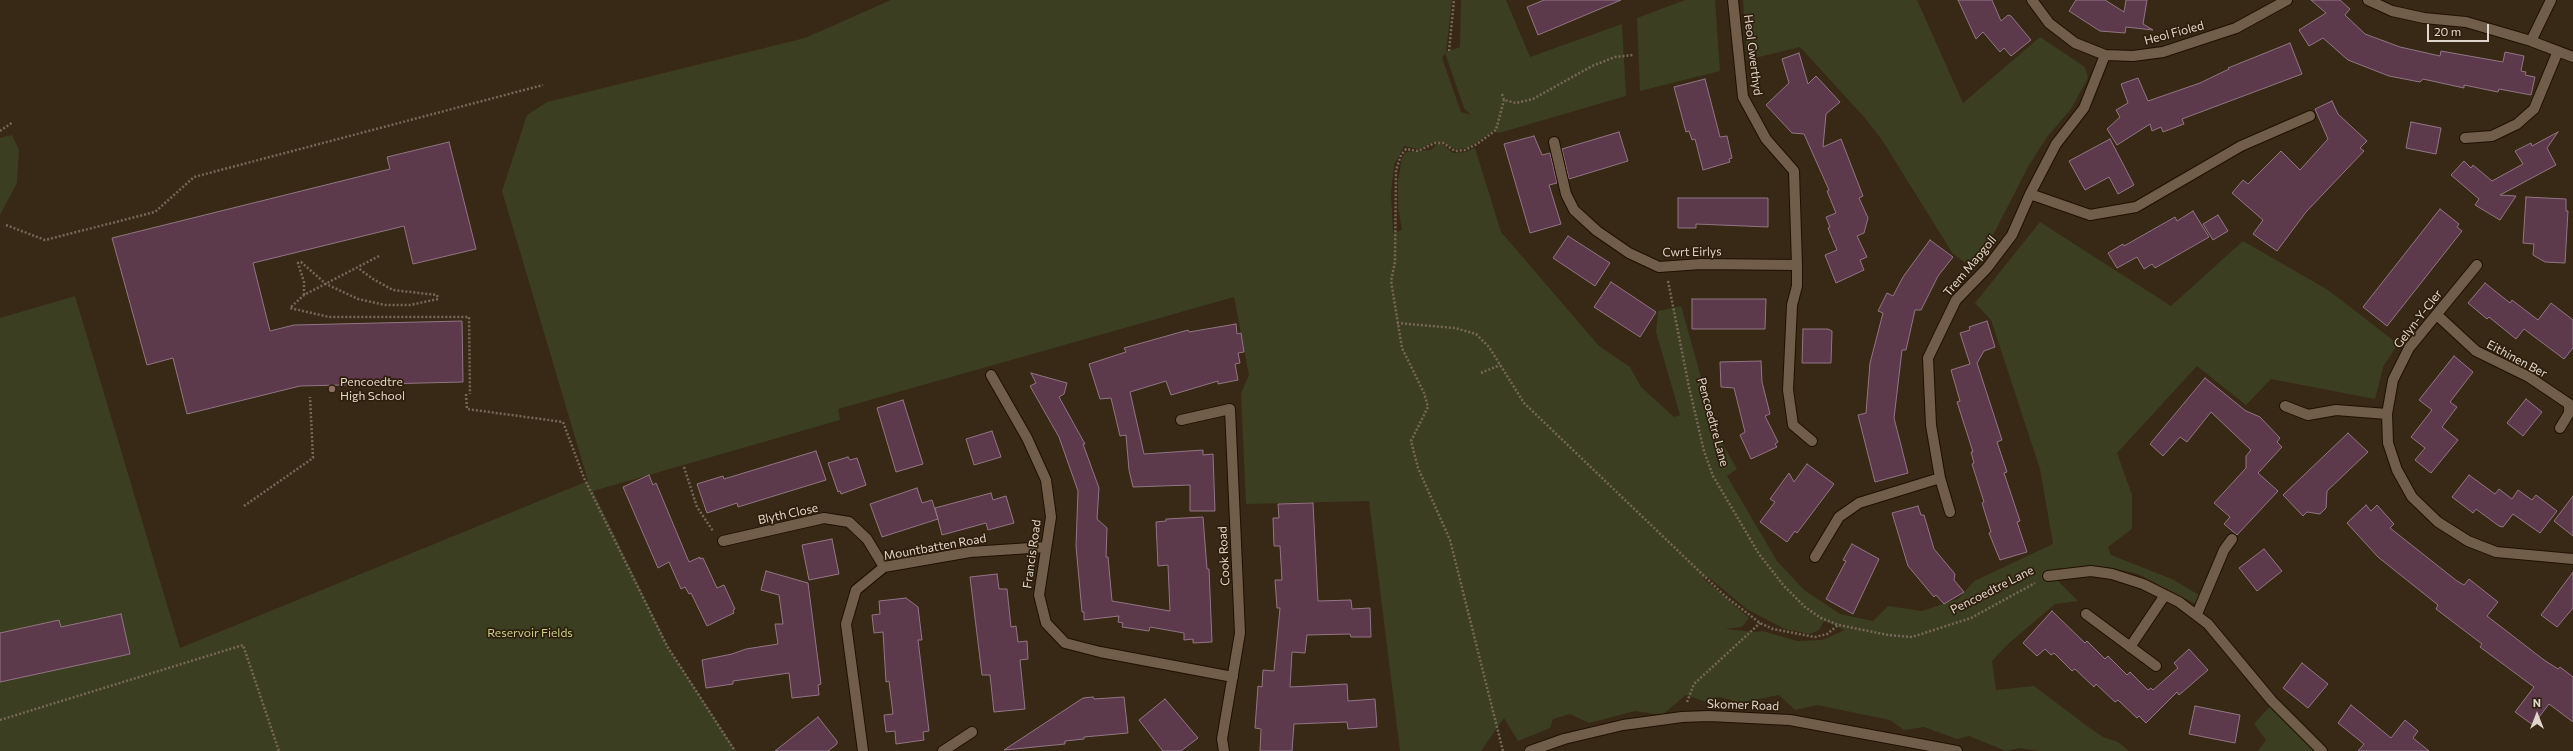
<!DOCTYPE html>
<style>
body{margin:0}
#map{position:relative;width:2573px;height:751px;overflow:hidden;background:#382816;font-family:Commissioner,sans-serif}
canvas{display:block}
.north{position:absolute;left:2517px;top:695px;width:40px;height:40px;-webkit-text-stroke:3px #2e1e0c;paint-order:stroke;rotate:0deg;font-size:11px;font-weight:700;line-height:16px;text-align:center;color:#e1d6cb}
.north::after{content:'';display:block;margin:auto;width:14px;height:18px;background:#e1d6cb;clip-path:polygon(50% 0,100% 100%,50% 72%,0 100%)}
.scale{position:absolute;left:2427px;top:24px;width:62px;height:18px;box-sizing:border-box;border:2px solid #e1d6cb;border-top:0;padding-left:5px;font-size:12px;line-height:14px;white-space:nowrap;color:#e1d6cb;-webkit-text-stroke:3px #2e1e0c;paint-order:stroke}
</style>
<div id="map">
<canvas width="2573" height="751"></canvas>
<div class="north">N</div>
<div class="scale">20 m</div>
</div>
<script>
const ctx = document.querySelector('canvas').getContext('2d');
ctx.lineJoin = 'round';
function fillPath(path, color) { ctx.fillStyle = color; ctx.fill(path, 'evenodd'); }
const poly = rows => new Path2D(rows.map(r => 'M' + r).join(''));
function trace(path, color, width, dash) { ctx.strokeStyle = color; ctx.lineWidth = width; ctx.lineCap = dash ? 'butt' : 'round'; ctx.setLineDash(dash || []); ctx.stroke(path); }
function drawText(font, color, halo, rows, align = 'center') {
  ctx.font = font + ' Commissioner,sans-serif'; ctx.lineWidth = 3.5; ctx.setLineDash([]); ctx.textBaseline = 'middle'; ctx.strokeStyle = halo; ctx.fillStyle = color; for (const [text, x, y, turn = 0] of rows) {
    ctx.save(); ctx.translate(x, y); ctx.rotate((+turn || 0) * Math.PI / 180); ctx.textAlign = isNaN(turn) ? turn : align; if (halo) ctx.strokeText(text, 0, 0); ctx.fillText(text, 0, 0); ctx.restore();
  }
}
fillPath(poly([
 [891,0,1452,0,1446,52,1460,47,1461,0,1506,0,1530,57,1622,24,1626,96,1499,133,1493,131,1468,148,1456,149,1441,142,1434,142,1419,149,1404,146,1394,165,1391,193,1393,233,1402,230,1398,208,1398,181,1402,158,1406,152,1431,150,1439,142,1453,153,1466,152,1475,148,1501,232,1599,346,1630,367,1641,387,1674,417,1680,415,1656,332,1658,311,1681,306,1717,434,1737,469,1727,476,1777,561,1804,590,1840,614,1873,621,1888,606,1922,611,1958,599,1974,581,2053,544,2040,469,1991,320,1975,303,2040,222,2171,306,2243,241,2328,290,2398,344,2383,367,2375,399,2271,379,2246,405,2197,366,2117,453,2132,495,2132,529,2108,547,2111,555,2172,579,2199,595,2199,601,2194,603,2138,574,2108,567,2080,571,2058,568,2054,577,2078,601,2055,604,2008,644,1992,661,1996,690,2034,686,2087,726,2103,737,2118,742,2129,751,2039,751,2019,748,2006,751,1969,736,1957,739,1924,727,1904,730,1890,720,1817,705,1795,710,1779,695,1740,703,1720,697,1704,701,1686,695,1662,715,1635,711,1589,723,1570,714,1553,719,1550,728,1518,741,1504,718,1481,751,1400,751,1369,501,1246,504,1241,393,1249,375,1234,297,838,409,840,420,593,491,670,650,736,751,0,751,0,318,75,296,180,648,588,481,502,191,527,115,547,102,805,38],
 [1445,53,1464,108,1471,115,1461,112,1442,58],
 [1708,577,1748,610,1785,629,1810,634,1819,630,1824,621,1845,630,1822,640,1797,641,1763,631,1756,632,1725,629,1742,627,1749,618,1703,578],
 [1685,0,1715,0,1720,71,1640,91,1637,18],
 [1743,0,1917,0,1963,103,2040,37,2085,67,2088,78,2071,109,2047,137,2029,165,1988,245,1969,265,1953,254,1882,140,1864,117,1800,47,1747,60],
 [12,135,19,150,17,183,0,215,0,138],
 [2271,705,2311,747,2313,751,2258,751,2266,740,2254,724]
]), '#3c3e21');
const building = poly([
 [1544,0,1621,0,1538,35,1527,7,1544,0],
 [1958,0,1992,0,2001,21,2008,15,2011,16,2031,40,2011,56,2004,48,2000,52,1983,32,1976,39,1958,0],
 [2076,0,2105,0,2124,12,2126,0,2147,0,2143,24,2153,30,2126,27,2125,33,2100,31,2069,11,2076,0],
 [2311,0,2340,0,2350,9,2345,15,2365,34,2400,47,2440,56,2441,51,2503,62,2505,52,2524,56,2521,71,2526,72,2525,75,2535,77,2531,95,2499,89,2498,92,2464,85,2464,88,2423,79,2420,82,2389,76,2348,60,2323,38,2309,46,2299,30,2326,13,2311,0],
 [2290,43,2302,74,2182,119,2184,124,2163,132,2161,127,2152,131,2150,124,2117,145,2107,129,2120,117,2116,110,2128,103,2121,84,2138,78,2148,101,2200,83,2229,69,2228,68,2290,43],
 [1799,53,1808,84,1816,76,1840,102,1826,114,1823,147,1841,139,1863,196,1859,198,1868,218,1864,233,1857,236,1867,257,1860,260,1864,270,1836,283,1825,255,1837,250,1828,228,1830,227,1826,217,1836,213,1827,191,1829,190,1804,134,1792,133,1766,105,1789,83,1782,59,1799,53],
 [1705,79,1720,137,1727,136,1732,158,1729,159,1730,162,1703,170,1695,139,1692,140,1689,131,1686,132,1674,87,1705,79],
 [2332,101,2338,114,2367,141,2360,148,2364,151,2306,212,2277,251,2253,234,2263,220,2232,193,2243,180,2248,184,2281,151,2300,170,2328,139,2315,109,2332,101],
 [2411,122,2441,128,2436,154,2406,148,2411,122],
 [1619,132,1628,161,1569,179,1562,149,1619,132],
 [2558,132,2547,148,2556,165,2500,195,2516,196,2500,220,2475,205,2479,199,2451,175,2464,161,2471,168,2473,165,2492,181,2523,164,2515,151,2531,143,2532,146,2558,132],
 [1534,136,1542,155,1550,153,1557,183,1549,185,1561,224,1530,233,1504,144,1534,136],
 [2110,139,2134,185,2118,194,2109,177,2085,190,2069,161,2110,139],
 [449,142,476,249,413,264,404,226,253,263,270,331,294,325,462,321,463,382,300,386,187,414,173,358,147,365,112,238,390,169,387,157,449,142],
 [2526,197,2566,199,2566,211,2568,211,2565,263,2545,262,2533,255,2534,244,2523,243,2526,197],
 [1678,198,1768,198,1768,227,1696,224,1696,228,1678,228,1678,198],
 [2440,209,2459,224,2457,227,2462,231,2387,326,2363,307,2440,209],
 [2193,211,2209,237,2155,268,2152,264,2144,269,2137,257,2117,268,2108,253,2123,244,2124,246,2175,217,2177,221,2193,211],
 [2218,215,2228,231,2213,240,2203,224,2218,215],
 [1568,236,1610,263,1595,286,1553,258,1568,236],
 [1930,240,1953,257,1938,276,1921,310,1915,310,1906,350,1902,350,1894,418,1908,473,1875,482,1858,415,1866,413,1870,363,1883,313,1878,311,1887,293,1893,296,1903,277,1930,240],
 [1611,282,1656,312,1640,337,1594,307,1611,282],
 [2485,283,2510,303,2512,300,2538,320,2551,303,2573,320,2573,348,2564,359,2524,329,2516,339,2489,317,2487,319,2468,303,2485,283],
 [1692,299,1766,299,1765,329,1692,329,1692,299],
 [1987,321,1995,347,1984,351,1977,363,2002,440,1997,442,2007,472,2004,473,2020,521,2017,522,2027,552,2000,560,1989,533,1991,532,1982,503,1984,502,1972,464,1974,463,1971,452,1973,452,1957,402,1960,401,1951,370,1970,364,1960,333,1970,330,1969,327,1987,321],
 [1236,324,1237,334,1241,333,1244,352,1238,353,1240,363,1235,364,1238,380,1218,384,1218,381,1171,395,1166,381,1130,392,1144,454,1203,450,1203,455,1213,454,1215,511,1190,511,1190,485,1133,487,1129,470,1126,435,1120,436,1111,398,1100,399,1089,364,1126,352,1124,348,1188,330,1189,332,1236,324],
 [1803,329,1828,329,1832,331,1831,363,1802,363,1803,329],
 [2454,356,2473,372,2450,402,2457,407,2442,427,2458,440,2431,473,2415,460,2425,448,2411,437,2432,410,2419,400,2454,356],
 [1761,361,1762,382,1770,414,1765,416,1778,442,1775,444,1777,447,1751,459,1740,435,1745,432,1734,388,1721,387,1720,362,1761,361],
 [1031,373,1067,383,1064,394,1059,397,1085,444,1083,444,1099,488,1097,519,1107,528,1106,557,1108,557,1112,601,1170,611,1168,565,1158,566,1156,522,1166,521,1166,519,1203,517,1207,569,1209,569,1212,642,1193,643,1193,639,1184,640,1184,633,1150,627,1149,631,1122,627,1123,623,1118,622,1119,616,1084,620,1084,612,1082,612,1076,546,1078,491,1059,437,1030,386,1036,383,1031,373],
 [2205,378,2246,411,2260,417,2280,438,2277,442,2282,447,2258,473,2278,491,2237,535,2224,524,2230,517,2214,503,2246,468,2246,456,2251,450,2211,412,2187,442,2180,437,2163,456,2150,444,2205,378],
 [2526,399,2542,412,2523,436,2507,423,2526,399],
 [903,400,923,464,896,472,877,408,903,400],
 [992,431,1001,457,974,465,966,439,992,431],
 [2348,433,2368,452,2327,491,2326,508,2320,514,2307,512,2303,516,2283,495,2348,433],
 [816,451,826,480,738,507,737,503,707,513,697,484,723,476,724,479,816,451],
 [848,457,850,460,857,458,866,485,841,494,840,491,838,492,828,463,848,457],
 [1807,464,1834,484,1797,533,1795,531,1787,542,1760,522,1775,502,1770,499,1789,473,1794,482,1807,464],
 [649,475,653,485,656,483,689,562,700,557,700,559,703,558,717,588,724,585,735,609,733,610,734,613,707,626,691,593,689,594,685,587,681,589,669,562,658,568,623,487,649,475],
 [2469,475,2495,494,2499,489,2512,499,2518,490,2532,500,2536,495,2557,511,2540,533,2513,514,2503,527,2499,526,2476,509,2473,513,2452,497,2469,475],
 [917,488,922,503,932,500,938,519,882,537,870,504,917,488],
 [991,493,993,500,1006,496,1014,523,988,530,986,523,942,535,935,508,991,493],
 [2573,496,2573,536,2554,521,2573,496],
 [1313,503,1318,601,1351,600,1352,609,1370,608,1371,637,1351,637,1350,634,1307,635,1305,653,1292,652,1290,687,1347,684,1348,701,1375,699,1377,727,1348,729,1347,722,1294,724,1292,751,1260,751,1261,729,1255,728,1258,686,1262,687,1263,670,1274,671,1280,608,1277,608,1275,580,1282,580,1280,546,1274,546,1273,518,1279,518,1278,504,1313,503],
 [2366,505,2371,511,2377,505,2394,524,2390,528,2457,581,2464,585,2469,579,2498,602,2487,616,2544,660,2558,669,2560,667,2573,677,2573,722,2549,704,2533,725,2515,712,2534,687,2480,647,2482,644,2436,609,2438,605,2378,557,2347,523,2366,505],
 [1918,506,1921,515,1924,515,1934,549,1955,574,1954,580,1964,592,1944,604,1936,595,1934,597,1908,566,1892,513,1918,506],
 [832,539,839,574,809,580,802,545,832,539],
 [1852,544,1879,559,1853,614,1826,599,1846,561,1843,560,1852,544],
 [2264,549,2282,571,2257,591,2239,568,2264,549],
 [766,571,808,583,821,684,818,685,819,695,792,698,789,673,733,681,733,684,706,688,702,660,732,654,746,649,778,644,775,624,783,624,779,595,761,590,766,571],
 [2573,572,2573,608,2557,627,2541,615,2573,572],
 [997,574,999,589,1007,589,1011,627,1016,626,1018,642,1027,641,1028,659,1020,660,1025,709,994,712,990,675,982,675,970,577,997,574],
 [906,598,918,607,922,640,918,640,929,731,923,732,924,740,896,744,895,731,886,732,884,715,893,714,889,681,886,682,883,632,874,633,872,615,880,614,879,601,906,598],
 [2052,611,2085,643,2087,641,2105,659,2108,656,2127,675,2130,672,2148,690,2151,688,2153,690,2178,668,2174,663,2189,649,2208,670,2179,695,2177,692,2146,723,2139,716,2137,718,2118,700,2115,702,2096,684,2094,687,2075,669,2072,671,2054,653,2051,655,2045,649,2037,656,2023,643,2052,611],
 [121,614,130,654,0,682,0,633,59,620,61,627,121,614],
 [2302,663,2328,684,2308,708,2283,688,2302,663],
 [1093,697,1094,699,1124,697,1128,733,1084,737,1084,739,1065,741,1065,744,1004,750,1083,698,1093,697],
 [1165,699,1198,738,1181,751,1163,751,1139,720,1165,699],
 [2351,705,2391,738,2405,720,2418,731,2413,738,2429,751,2358,751,2364,744,2338,723,2351,705],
 [2195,706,2240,715,2235,743,2189,734,2195,706],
 [818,717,837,741,837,744,828,751,775,751,818,717]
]);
fillPath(building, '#5d394c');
trace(building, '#917683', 1);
const minor = poly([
 [1733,0,1743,97,1766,139,1794,171,1797,265,1797,286,1792,305,1788,390,1793,425,1812,441],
 [2032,0,2049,23,2075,43,2105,55,2133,56,2163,52,2236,28,2287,0],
 [2368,0,2392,11,2424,18,2466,22,2531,41,2573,57],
 [2531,41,2551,0],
 [2465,138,2492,136,2517,124,2534,109,2558,51],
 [1554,142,1566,194,1574,210,1597,231,1629,253,1659,267,1701,264,1797,265],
 [2030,194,2090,215,2136,207,2241,146,2310,116],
 [2477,265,2409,348,2393,380,2387,414,2388,443,2397,470,2412,497,2438,522,2468,541,2496,552,2573,559],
 [2437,315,2476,351,2529,377,2569,404,2569,413,2560,428],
 [991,375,1027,438,1046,480,1051,517,1039,595,1046,623,1065,643,1100,652,1233,677],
 [2285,406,2308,415,2336,410,2387,414],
 [1181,420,1230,409,1240,633,1222,739,1224,751],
 [1950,512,1940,478,1931,425,1928,358,1956,300,1987,268,2012,235,2030,194,2056,144,2084,108,2105,55],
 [723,541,824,518,849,522,867,539,884,567],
 [1815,557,1839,517,1859,503,1940,478],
 [2048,576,2091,571,2112,574,2143,584,2179,602,2208,624,2272,701,2322,751],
 [2086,614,2156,666],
 [2197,614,2224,550,2232,539],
 [2130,647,2165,595],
 [863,751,846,624,856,590,884,567,970,552,1046,547],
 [943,751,972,732],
 [1530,751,1564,739,1623,725,1682,717,1709,716,1790,720,1957,751]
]);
trace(minor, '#1f1001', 12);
trace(poly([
 [1449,51,1454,0],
 [1502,94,1504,100,1516,103,1533,99,1592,66,1615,57,1633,55],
 [0,131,13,122],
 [6,225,45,240,155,212,194,177,543,85],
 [379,256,304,295,290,308,329,317,469,317,470,394],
 [1668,281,1689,387,1704,451,1713,476,1759,554,1784,586,1805,607,1821,618,1839,625,1888,635,1912,637,1971,618,2035,583],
 [304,295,304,282,298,263,301,262,326,284,358,299,385,305,410,305,438,299,437,295,393,290,373,279,358,268],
 [1397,323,1455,328,1476,334,1489,347,1524,403,1725,596,1760,623,1773,629,1815,637,1827,634,1838,625],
 [1481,373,1500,365],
 [466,394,467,409,563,422,584,478,667,646,735,751],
 [684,467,697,507,713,531],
 [244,506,313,458,310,397],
 [1687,702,1694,684,1760,623],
 [0,720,243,645,279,751],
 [1503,751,1450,540,1418,468,1411,441,1428,407,1424,393,1402,348,1391,281,1395,262,1396,170,1401,155,1406,149,1418,151,1435,143,1443,143,1455,151,1465,150,1477,144,1496,130,1504,100]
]), '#766858', 2.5, [2, 2]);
trace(minor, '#705e4a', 10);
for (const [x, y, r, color] of [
 [332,389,4,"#8d6e63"]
]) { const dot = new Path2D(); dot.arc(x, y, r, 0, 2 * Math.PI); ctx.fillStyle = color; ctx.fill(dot); trace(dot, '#2e1e0c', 1.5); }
drawText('12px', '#e1d6cb', '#2e1e0c', [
 ["Heol Fioled",2174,33,-15],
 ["Heol Gwerthyd",1753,55,83],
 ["Cwrt Eirlys",1692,252,-1],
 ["Trem Mapgoll",1970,266,-50],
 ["Gelyn-Y-Cler",2418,319,-52],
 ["Eithinen Ber",2517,359,28],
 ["Pencoedtre Lane",1713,422,75],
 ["Blyth Close",788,514,-12],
 ["Mountbatten Road",935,547,-10],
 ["Francis Road",1032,554,-82],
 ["Cook Road",1224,556,-93],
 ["Pencoedtre Lane",1992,590,-27],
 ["Skomer Road",1743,705,2]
]);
drawText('12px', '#e1d6cb', '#2e1e0c', [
 ["Pencoedtre",340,382],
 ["High School",340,396]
], 'left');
drawText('12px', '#c9cf8b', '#2e1e0c', [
 ["Reservoir Fields",530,633]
]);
</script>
